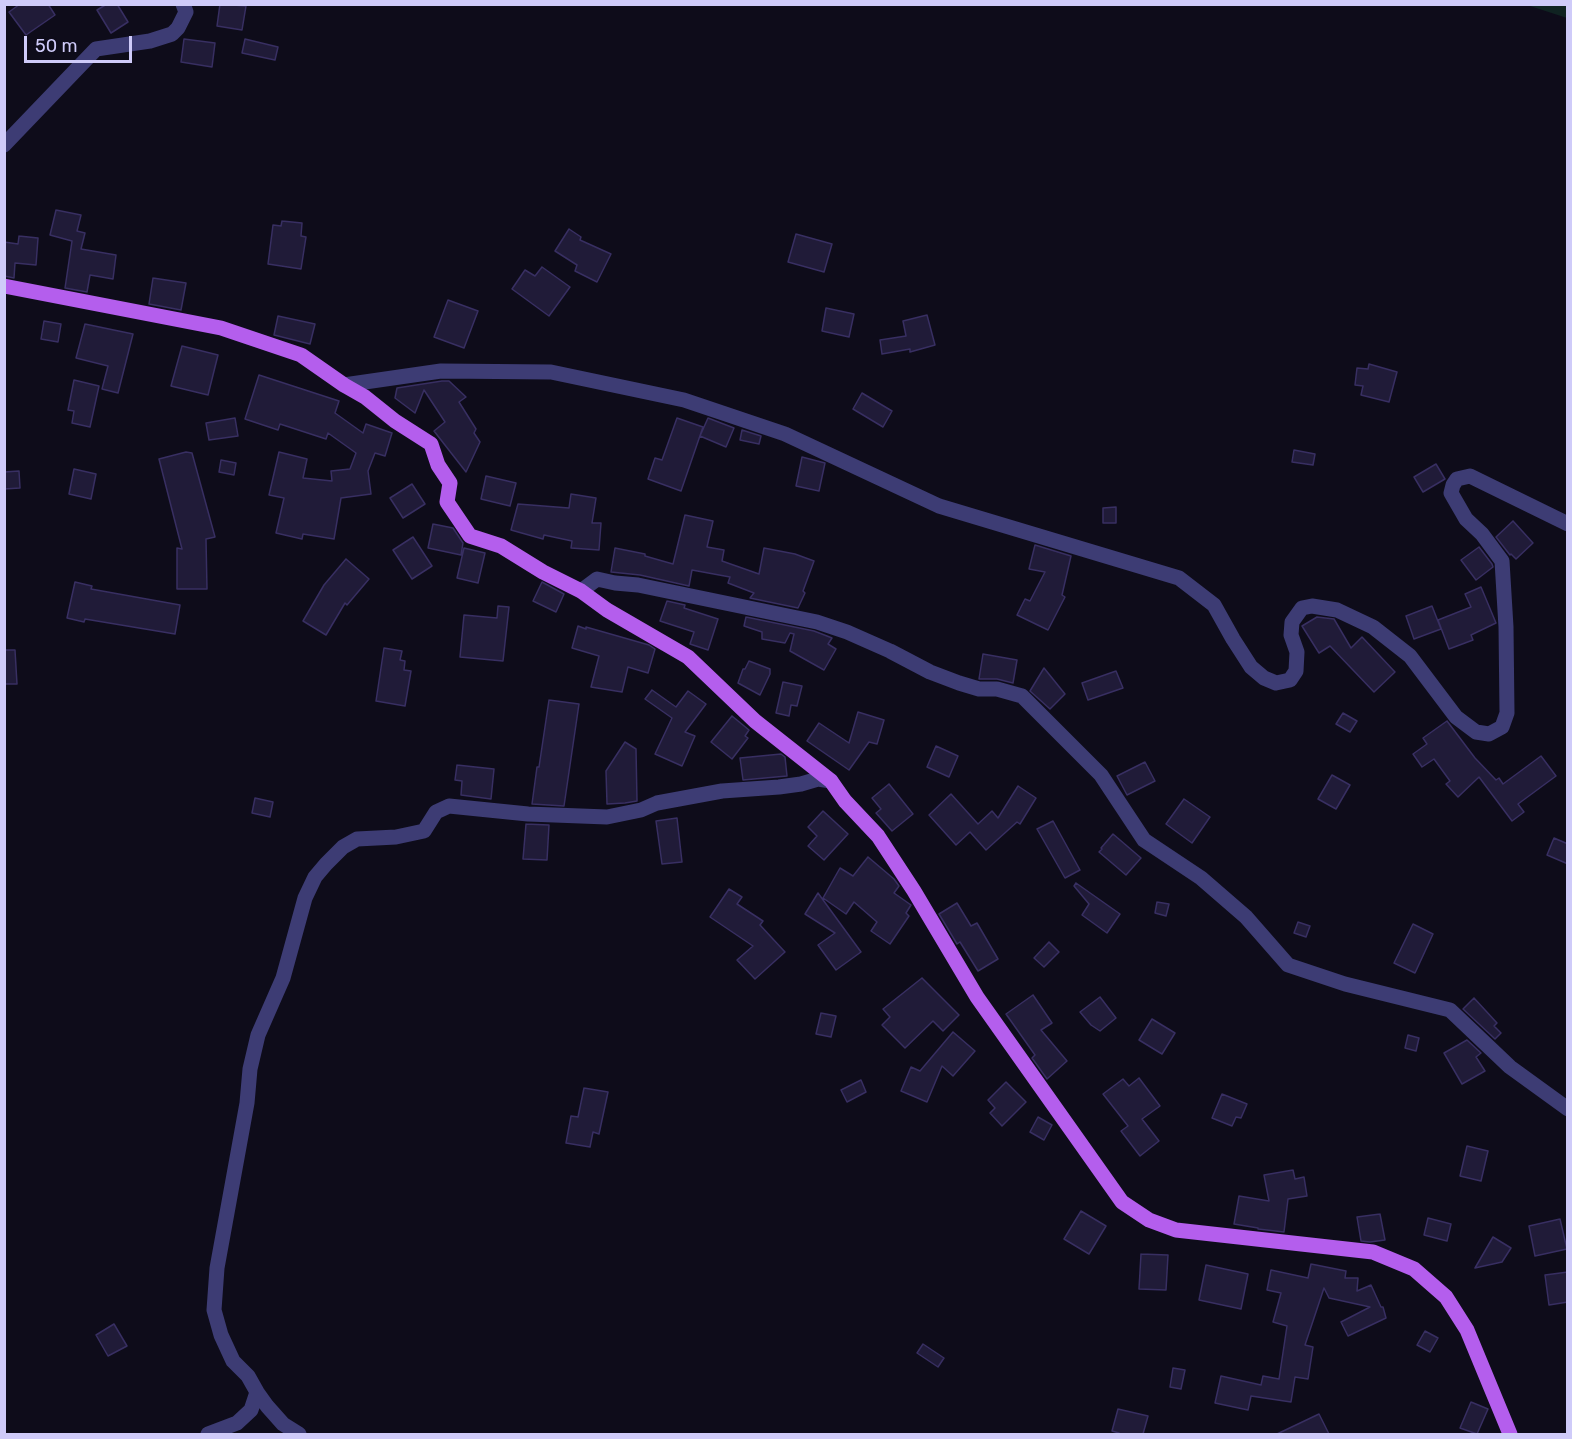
<!DOCTYPE html>
<style>
body{margin:0}
#map{position:relative;width:1572px;height:1439px;overflow:hidden;background:#0e0c1a;font-family:Rubik,sans-serif}
canvas{display:block}
.frame{position:absolute;inset:0;border:6px solid #cfcbf9;pointer-events:none}
.scale{position:absolute;left:24px;top:36px;width:108px;height:27px;box-sizing:border-box;border:3px solid #cfcbf9;border-top:0;padding-left:8px;font-size:18px;line-height:21px;white-space:nowrap;color:#cfcbf9;-webkit-text-stroke:4px #0e0c1a;paint-order:stroke}
</style>
<div id="map">
<canvas width="1572" height="1439"></canvas>
<div class="frame"></div>
<div class="scale">50 m</div>
</div>
<script>
const ctx = document.querySelector('canvas').getContext('2d');
ctx.lineJoin = 'round';
function fillPath(path, color) { ctx.fillStyle = color; ctx.fill(path, 'evenodd'); }
const poly = rows => new Path2D(rows.map(r => 'M' + r).join(''));
function trace(path, color, width, dash) { ctx.strokeStyle = color; ctx.lineWidth = width; ctx.lineCap = dash ? 'butt' : 'round'; ctx.setLineDash(dash || []); ctx.stroke(path); }
fillPath(poly([
 [1527,5,1567,5,1567,18]
]), '#102322');
const building = poly([
 [20,4,48,4,55,15,26,35,9,12,20,4],
 [107,4,117,4,128,22,111,33,97,10,107,4],
 [220,4,246,6,242,30,217,26,220,4],
 [184,39,215,43,212,67,181,62,184,39],
 [245,39,278,47,275,60,242,53,245,39],
 [56,210,81,215,77,231,85,233,81,249,116,255,113,279,90,275,87,292,65,288,72,241,50,235,56,210],
 [282,221,302,223,301,236,306,237,301,269,268,264,273,225,281,226,282,221],
 [569,229,581,237,580,240,611,254,597,282,575,271,577,265,555,251,569,229],
 [796,234,832,244,824,272,788,262,796,234],
 [19,236,38,238,36,265,15,263,14,278,4,276,4,242,18,244,19,236],
 [542,267,570,287,549,316,512,289,525,270,535,276,542,267],
 [153,278,186,283,181,310,149,304,153,278],
 [448,300,478,311,464,348,434,337,448,300],
 [826,308,854,314,849,337,822,331,826,308],
 [927,315,935,345,910,352,910,349,882,354,880,340,906,336,903,321,927,315],
 [278,316,315,324,310,344,274,335,278,316],
 [44,321,61,324,58,342,41,339,44,321],
 [85,324,133,334,118,393,102,389,108,366,76,358,85,324],
 [182,346,218,355,208,395,171,386,182,346],
 [1369,364,1397,372,1389,402,1361,395,1363,386,1355,385,1357,368,1368,369,1369,364],
 [259,375,339,401,335,413,363,433,366,424,392,433,385,456,375,453,368,471,371,494,341,498,334,539,303,534,302,539,276,533,284,498,269,495,279,452,307,459,303,478,332,481,331,471,350,469,356,453,328,433,326,439,280,424,278,430,245,419,259,375],
 [74,380,99,386,90,427,72,423,74,411,68,410,74,380],
 [442,381,449,381,466,397,459,402,476,429,474,433,480,442,466,472,434,431,445,422,424,390,415,413,395,398,397,388,442,381],
 [862,393,892,411,883,427,853,409,862,393],
 [235,418,238,436,209,440,206,423,235,418],
 [677,418,703,427,681,491,648,479,655,458,662,460,677,418],
 [708,418,734,428,726,447,700,436,708,418],
 [742,430,761,436,759,444,740,440,742,430],
 [1294,450,1315,454,1313,465,1292,462,1294,450],
 [186,452,192,453,215,537,206,539,207,589,177,589,177,548,182,549,159,459,186,452],
 [802,457,825,463,819,491,796,486,802,457],
 [221,460,236,463,234,475,219,472,221,460],
 [1436,464,1445,479,1423,492,1414,477,1436,464],
 [74,469,96,474,91,499,69,494,74,469],
 [19,471,20,488,4,489,4,472,19,471],
 [486,476,516,483,510,506,481,499,486,476],
 [412,484,425,504,403,518,390,498,412,484],
 [571,494,596,498,592,523,601,523,599,550,571,548,572,541,544,535,543,539,511,530,518,504,569,508,571,494],
 [1116,507,1116,523,1103,523,1103,508,1116,507],
 [685,515,713,521,707,547,724,550,722,561,759,574,764,548,795,554,814,561,803,591,805,593,798,608,750,598,754,593,728,583,730,577,692,570,689,586,640,575,611,572,615,548,645,554,645,556,673,564,685,515],
 [1513,521,1533,543,1516,559,1511,554,1510,555,1496,537,1513,521],
 [433,524,453,528,463,543,461,555,428,548,433,524],
 [413,537,432,566,412,579,393,550,413,537],
 [1035,545,1071,556,1062,595,1065,597,1048,630,1017,615,1025,599,1030,601,1045,572,1029,569,1035,545],
 [1479,547,1492,564,1493,567,1476,580,1461,560,1479,547],
 [464,548,485,553,478,583,457,578,464,548],
 [346,559,369,579,347,605,345,603,326,635,303,621,324,585,346,559],
 [75,582,92,586,91,589,180,605,175,634,85,619,84,622,67,618,75,582],
 [542,582,564,594,556,612,533,601,542,582],
 [1481,587,1496,623,1471,635,1473,640,1449,649,1438,620,1471,607,1465,594,1481,587],
 [667,601,685,605,684,608,718,619,708,650,690,644,694,632,660,621,667,601],
 [498,606,509,607,503,661,460,657,464,615,497,618,498,606],
 [1432,606,1441,629,1414,639,1406,616,1432,606],
 [746,617,814,631,827,636,832,638,828,644,836,649,824,670,790,651,794,634,790,633,785,643,762,639,762,632,744,626,746,617],
 [1317,617,1334,619,1351,648,1362,637,1395,672,1374,692,1330,646,1319,653,1302,626,1317,617],
 [578,626,586,629,586,627,649,645,655,649,648,673,628,667,622,692,591,687,599,656,572,648,578,626],
 [384,648,402,651,400,660,405,661,404,670,411,671,405,706,376,701,384,648],
 [4,650,15,650,17,684,4,684,4,650],
 [983,654,1017,660,1013,683,997,679,979,679,983,654],
 [749,661,770,669,770,674,760,695,738,683,743,669,745,669,749,661],
 [1044,668,1065,694,1050,709,1030,691,1044,668],
 [1116,671,1123,688,1088,700,1082,683,1116,671],
 [783,682,802,686,797,706,791,705,789,716,776,713,783,682],
 [652,690,676,707,688,691,706,704,685,732,695,736,682,766,655,754,672,718,645,699,652,690],
 [549,700,579,704,564,806,532,804,537,767,539,767,549,700],
 [858,712,884,720,877,744,869,742,849,770,807,741,819,723,849,743,858,712],
 [1343,713,1357,721,1350,732,1336,724,1343,713],
 [732,716,749,730,745,736,748,738,732,759,711,742,732,716],
 [1447,721,1475,758,1496,780,1499,778,1503,784,1541,756,1556,776,1518,804,1524,812,1512,821,1479,777,1458,797,1446,784,1450,781,1434,759,1422,767,1413,754,1427,744,1423,738,1447,721],
 [625,742,636,749,637,801,625,803,607,804,606,771,625,742],
 [936,746,958,756,949,777,927,767,936,746],
 [781,754,785,757,787,776,743,780,740,758,781,754],
 [1145,762,1155,781,1127,795,1117,776,1145,762],
 [457,765,494,769,491,799,461,795,462,781,455,780,457,765],
 [1332,775,1350,785,1336,809,1318,799,1332,775],
 [889,784,913,814,892,831,876,813,881,809,872,798,889,784],
 [1018,786,1036,798,1020,824,1017,822,986,850,970,832,956,845,929,815,951,794,978,824,992,811,998,818,1018,786],
 [255,798,273,802,270,817,252,813,255,798],
 [1184,799,1210,817,1192,843,1166,824,1184,799],
 [823,811,848,834,824,860,808,846,817,836,808,827,823,811],
 [677,818,682,862,662,864,656,821,677,818],
 [1053,821,1080,870,1065,878,1037,829,1053,821],
 [526,824,549,825,547,860,523,859,526,824],
 [1113,834,1141,858,1126,875,1099,852,1102,849,1101,848,1113,834],
 [1554,838,1568,844,1568,864,1547,855,1554,838],
 [868,857,894,879,899,886,894,893,911,905,906,913,909,916,890,944,871,931,877,922,854,902,846,914,823,898,840,868,853,876,868,857],
 [1076,883,1120,914,1107,933,1082,915,1089,904,1074,886,1076,883],
 [729,889,742,897,737,904,763,921,760,925,785,952,755,979,737,960,753,946,710,917,729,889],
 [818,893,861,952,836,970,818,945,835,933,805,914,818,893],
 [1157,902,1169,904,1166,916,1155,913,1157,902],
 [957,903,971,926,977,923,998,959,978,971,960,942,957,944,939,914,957,903],
 [1298,922,1310,926,1306,937,1294,933,1298,922],
 [1413,924,1433,934,1415,973,1394,963,1413,924],
 [1049,942,1059,952,1044,967,1034,958,1049,942],
 [922,978,959,1015,943,1031,933,1021,905,1048,882,1025,890,1017,883,1009,922,978],
 [1033,995,1052,1023,1041,1030,1067,1061,1047,1079,1032,1058,1035,1055,1006,1014,1033,995],
 [1100,997,1116,1018,1100,1031,1091,1025,1080,1012,1100,997],
 [1474,998,1497,1023,1494,1026,1501,1033,1495,1039,1463,1009,1474,998],
 [821,1013,836,1016,831,1037,816,1034,821,1013],
 [1152,1019,1175,1033,1162,1054,1139,1040,1152,1019],
 [953,1032,975,1051,953,1076,942,1066,927,1102,901,1091,911,1067,920,1071,953,1032],
 [1408,1035,1419,1038,1416,1051,1405,1048,1408,1035],
 [1467,1040,1481,1053,1476,1057,1485,1071,1462,1084,1444,1053,1467,1040],
 [1139,1078,1160,1106,1142,1119,1159,1141,1140,1156,1121,1131,1128,1126,1103,1094,1123,1079,1129,1086,1139,1078],
 [861,1080,866,1092,847,1102,841,1090,861,1080],
 [1006,1082,1026,1102,1002,1126,990,1113,995,1108,988,1100,1006,1082],
 [584,1088,608,1092,599,1134,593,1132,590,1147,566,1143,571,1116,578,1117,584,1088],
 [1222,1094,1247,1104,1241,1118,1236,1117,1232,1126,1212,1118,1222,1094],
 [1038,1117,1052,1125,1044,1140,1030,1132,1038,1117],
 [1467,1146,1488,1151,1481,1181,1460,1176,1467,1146],
 [1293,1170,1295,1179,1304,1177,1307,1196,1288,1199,1284,1232,1258,1229,1258,1228,1234,1224,1239,1196,1269,1201,1264,1175,1293,1170],
 [1081,1211,1106,1226,1089,1254,1064,1239,1081,1211],
 [1380,1214,1385,1240,1370,1242,1361,1241,1357,1217,1380,1214],
 [1428,1218,1451,1224,1447,1241,1424,1235,1428,1218],
 [1560,1219,1567,1249,1535,1256,1529,1226,1560,1219],
 [1493,1237,1511,1248,1502,1262,1475,1268,1493,1237],
 [1141,1254,1168,1255,1166,1290,1139,1289,1141,1254],
 [1311,1264,1346,1271,1345,1278,1358,1278,1357,1291,1371,1285,1381,1307,1383,1307,1386,1318,1348,1336,1341,1322,1370,1307,1329,1298,1324,1288,1305,1345,1313,1347,1308,1379,1295,1377,1291,1402,1251,1396,1248,1410,1215,1403,1221,1376,1261,1385,1263,1376,1279,1379,1287,1326,1273,1322,1281,1293,1267,1290,1271,1270,1308,1278,1311,1264],
 [1206,1265,1248,1274,1241,1309,1199,1300,1206,1265],
 [1568,1272,1568,1302,1549,1305,1545,1275,1568,1272],
 [114,1324,127,1346,108,1356,96,1335,114,1324],
 [1425,1331,1438,1338,1430,1352,1417,1345,1425,1331],
 [923,1344,944,1358,938,1367,917,1353,923,1344],
 [1173,1368,1185,1370,1181,1389,1170,1387,1173,1368],
 [1471,1402,1488,1409,1477,1434,1460,1428,1471,1402],
 [1118,1409,1148,1416,1143,1434,1119,1434,1119,1433,1112,1431,1118,1409],
 [1319,1414,1329,1434,1277,1434,1319,1414]
]);
fillPath(building, '#201b38');
trace(building, '#382f62', 1.5);
trace(poly([
 [4,145,96,49,150,41,172,34,178,28,186,12,183,4],
 [344,385,441,371,551,372,684,400,785,434,939,506,1179,578,1214,605,1233,639,1251,667,1264,678,1276,683,1290,680,1296,671,1297,652,1291,635,1292,622,1302,608,1312,606,1337,610,1373,627,1410,656,1456,717,1476,732,1489,734,1502,727,1507,713,1506,627,1502,561,1482,534,1466,519,1451,493,1453,485,1457,479,1470,476,1568,524],
 [581,591,597,579,615,583,638,585,817,622,847,632,890,651,930,672,959,683,979,689,997,689,1022,696,1101,775,1144,840,1201,878,1246,917,1288,965,1345,984,1450,1010,1510,1067,1568,1109],
 [257,1392,267,1406,283,1424,299,1434],
 [208,1434,237,1423,251,1410,257,1392,248,1376,233,1361,221,1335,214,1310,217,1268,247,1103,250,1069,258,1035,283,978,305,898,315,877,326,864,343,847,357,839,396,837,424,831,436,812,449,806,528,814,607,817,641,810,657,803,722,791,779,787,801,784,818,779,831,781]
]), '#3d3c74', 15);
trace(poly([
 [4,286,221,328,301,355,344,385,365,397,395,421,431,444,438,465,450,483,447,502,470,536,501,546,543,572,581,591,607,610,688,657,755,721,831,781,845,801,878,836,914,891,977,997,1122,1202,1149,1220,1176,1230,1373,1252,1414,1269,1446,1297,1467,1330,1510,1434]
]), '#b45eed', 15);
</script>
